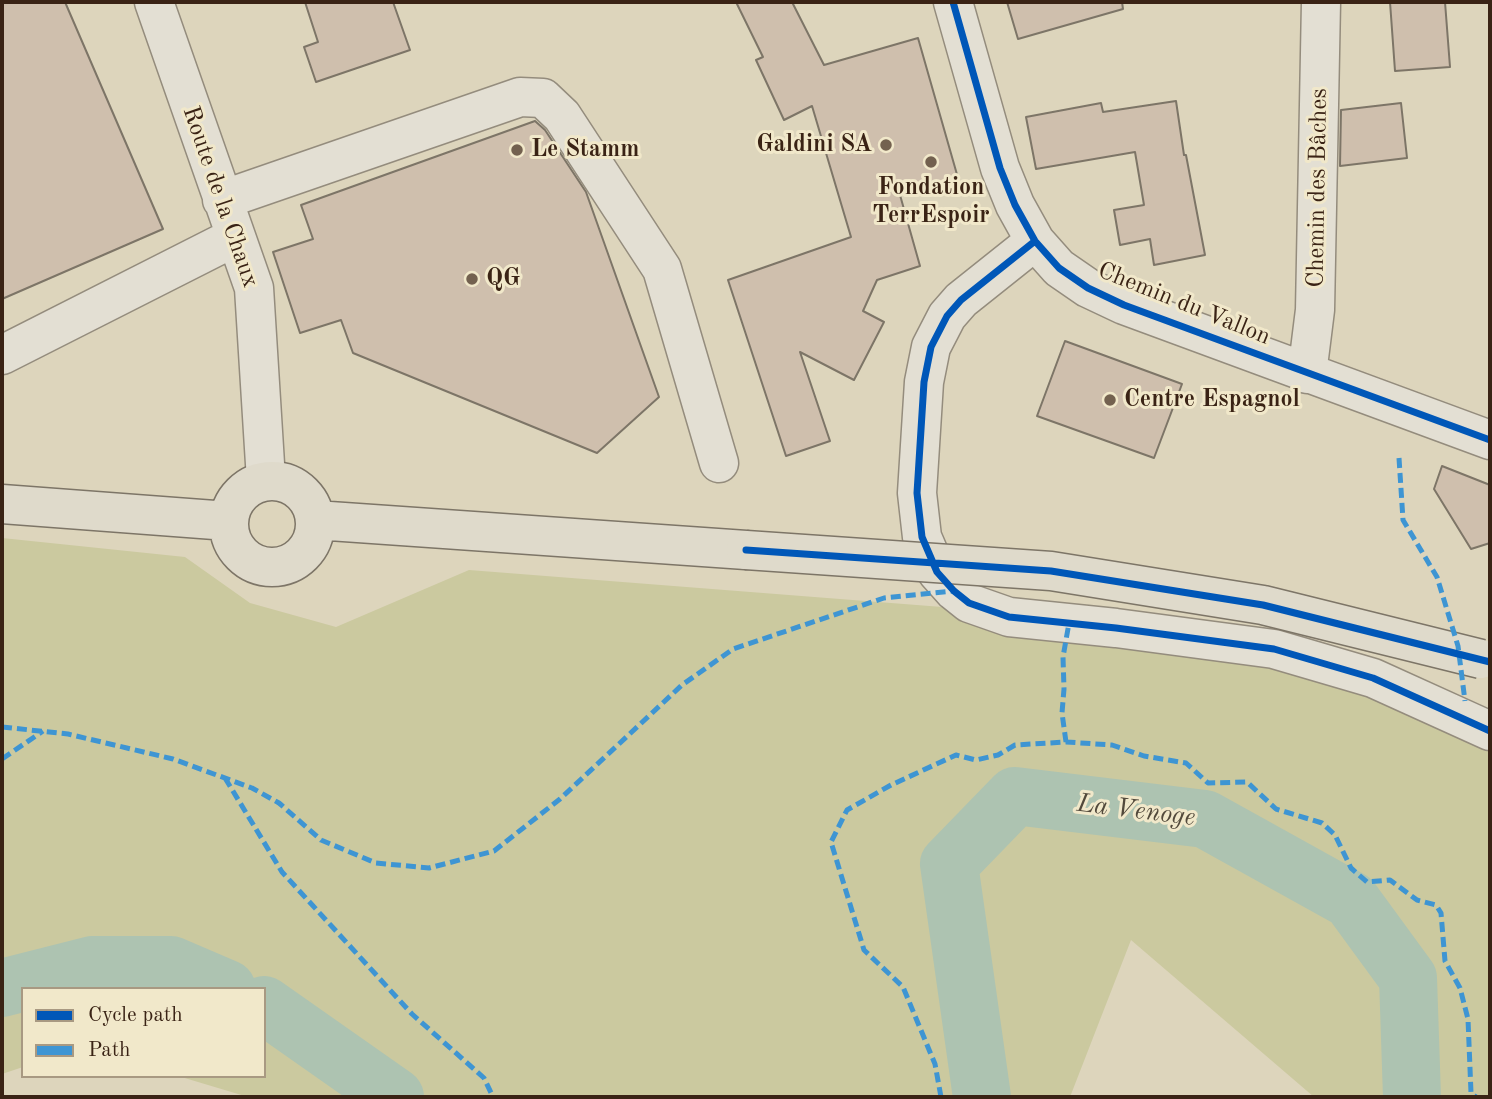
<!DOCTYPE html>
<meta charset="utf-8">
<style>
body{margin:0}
#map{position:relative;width:1492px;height:1099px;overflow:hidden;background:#ddd5bc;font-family:"Old Standard TT",serif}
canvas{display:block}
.frame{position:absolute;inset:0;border:4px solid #3a2315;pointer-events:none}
.legend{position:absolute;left:21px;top:987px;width:245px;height:91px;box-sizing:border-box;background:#f1e8ca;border:2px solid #a89982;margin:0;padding:9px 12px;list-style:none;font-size:21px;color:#3a2315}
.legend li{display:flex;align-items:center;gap:14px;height:35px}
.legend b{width:35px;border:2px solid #a89982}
</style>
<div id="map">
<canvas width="1492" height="1099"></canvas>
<div class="frame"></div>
<ul class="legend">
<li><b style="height:9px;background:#0057b8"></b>Cycle path</li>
<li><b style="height:9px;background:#3e95d3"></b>Path</li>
</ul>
</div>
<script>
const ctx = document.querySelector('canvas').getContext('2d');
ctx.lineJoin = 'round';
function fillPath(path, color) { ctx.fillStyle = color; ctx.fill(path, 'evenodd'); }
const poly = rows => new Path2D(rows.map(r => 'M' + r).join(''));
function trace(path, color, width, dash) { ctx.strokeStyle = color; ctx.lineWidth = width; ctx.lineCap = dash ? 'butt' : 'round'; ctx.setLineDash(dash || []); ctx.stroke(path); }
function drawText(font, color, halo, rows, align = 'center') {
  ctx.font = font + ' "Old Standard TT",serif'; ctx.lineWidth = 6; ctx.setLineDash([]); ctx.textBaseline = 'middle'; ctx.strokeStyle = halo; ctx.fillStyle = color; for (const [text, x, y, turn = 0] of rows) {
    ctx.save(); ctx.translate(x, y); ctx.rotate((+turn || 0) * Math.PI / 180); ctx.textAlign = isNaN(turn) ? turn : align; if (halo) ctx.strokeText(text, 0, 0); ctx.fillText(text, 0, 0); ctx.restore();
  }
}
fillPath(poly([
 [2,538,185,557,250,603,336,627,469,570,1198,627,1429,711,1490,749,1490,1097,1314,1097,1131,940,1070,1097,248,1097,178,1076,264,1076,264,989,23,989,23,1067,2,1074]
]), '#cbc99f');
trace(poly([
 [2,988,92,965,171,965,227,989],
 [264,1005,395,1097],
 [982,1097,949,864,1015,796,1205,819,1351,900,1408,978,1412,1097]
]), '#adc3b1', 58);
const building = poly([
 [2,2,65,2,163,229,2,299,2,2],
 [305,2,393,2,410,50,316,82,304,47,318,42,305,2],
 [736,2,792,2,824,65,918,38,958,178,900,195,920,266,877,280,863,311,884,322,854,380,800,352,830,441,786,456,728,280,851,237,812,106,784,120,756,60,763,57,736,2],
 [1007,2,1122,2,1123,9,1018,39,1007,2],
 [1390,2,1445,2,1450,67,1395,71,1390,2],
 [1176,101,1184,155,1186,155,1205,255,1154,265,1150,239,1120,245,1114,210,1144,205,1135,152,1036,169,1026,117,1101,103,1103,112,1176,101],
 [1401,103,1407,158,1340,166,1341,110,1401,103],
 [535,121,545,130,586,192,659,397,597,453,353,353,341,320,300,333,273,252,313,239,301,205,535,121],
 [1065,341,1182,384,1154,458,1037,416,1065,341],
 [1442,466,1490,485,1490,543,1471,549,1434,489,1442,466]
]);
fillPath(building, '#cfbfad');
trace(building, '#7d7567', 2);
const minor = poly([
 [154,2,254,288,266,480],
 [953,2,1000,168,1015,205,1035,241,1059,268,1088,288,1124,305,1490,440],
 [222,200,520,97,543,98,562,116,662,269,719,463],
 [1035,241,961,300,947,316,931,347,924,382,917,493,922,537,937,572,954,591,969,603,1009,617,1116,628,1274,649,1373,678,1490,731],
 [2,355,235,237],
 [1307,374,1315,310,1321,2]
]);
const major = poly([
 '229 524a43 43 0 1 1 86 0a43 43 0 1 1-86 0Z',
 [2,504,228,521],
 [315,520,746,550]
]);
trace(minor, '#948c7d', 41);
trace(major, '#7d7567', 41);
trace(minor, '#e3dfd3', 38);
trace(major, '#dfdacb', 38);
const majorBridge = poly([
 [746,550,1051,571,1263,605,1481,659]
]);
trace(majorBridge, '#7d7567', 41, []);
trace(majorBridge, '#dfdacb', 38);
trace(poly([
 [1399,458,1403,520,1437,577,1458,646,1465,701],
 [2,727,68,734,173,759,252,788,279,803,321,840,376,863,429,868,494,851,560,799,682,685,733,649,884,598,954,591],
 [1066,742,1062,713,1064,689,1063,657,1069,623],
 [2,759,43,731],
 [225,778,282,872,412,1014,484,1078,493,1097],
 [941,1097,935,1064,903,987,864,950,831,842,847,810,891,785,956,755,976,760,998,755,1015,745,1066,742,1112,745,1144,756,1186,763,1208,783,1247,782,1276,809,1322,823,1335,835,1351,868,1367,882,1390,880,1417,900,1436,905,1441,913,1445,961,1460,988,1468,1019,1471,1093,1476,1097]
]), '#3e95d3', 5, [10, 5]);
trace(poly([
 [953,2,1000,168,1015,205,1035,241,1059,268,1088,288,1124,305,1490,440],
 [1035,241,961,300,947,316,931,347,924,382,917,493,922,537,937,572,954,591,969,603,1009,617,1116,628,1274,649,1373,678,1490,731],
 [746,550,1051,571,1263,605,1490,662]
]), '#0057b8', 7);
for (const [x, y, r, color] of [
 [886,145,7,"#73614f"],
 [517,150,7,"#73614f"],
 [931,162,7,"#73614f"],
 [472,279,7,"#73614f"],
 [1110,400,7,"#73614f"]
]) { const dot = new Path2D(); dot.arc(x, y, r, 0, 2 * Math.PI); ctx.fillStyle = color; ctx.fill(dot); trace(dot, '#f1e8ca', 2.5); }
drawText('bold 24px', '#3a2315', '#f1e8ca', [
 ["Galdini SA",872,145,"right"],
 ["Le Stamm",531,150],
 ["Fondation",931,188,"center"],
 ["TerrEspoir",931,216,"center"],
 ["QG",486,279],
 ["Centre Espagnol",1124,400]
], 'left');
drawText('24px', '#3a2315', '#f1e8ca', [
 ["Chemin des Bâches",1318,188,-89],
 ["Route de la Chaux",220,197,71],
 ["Chemin du Vallon",1184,304,22]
]);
drawText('italic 26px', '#52493b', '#f1e8ca', [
 ["La Venoge",1136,811,7]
]);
</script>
